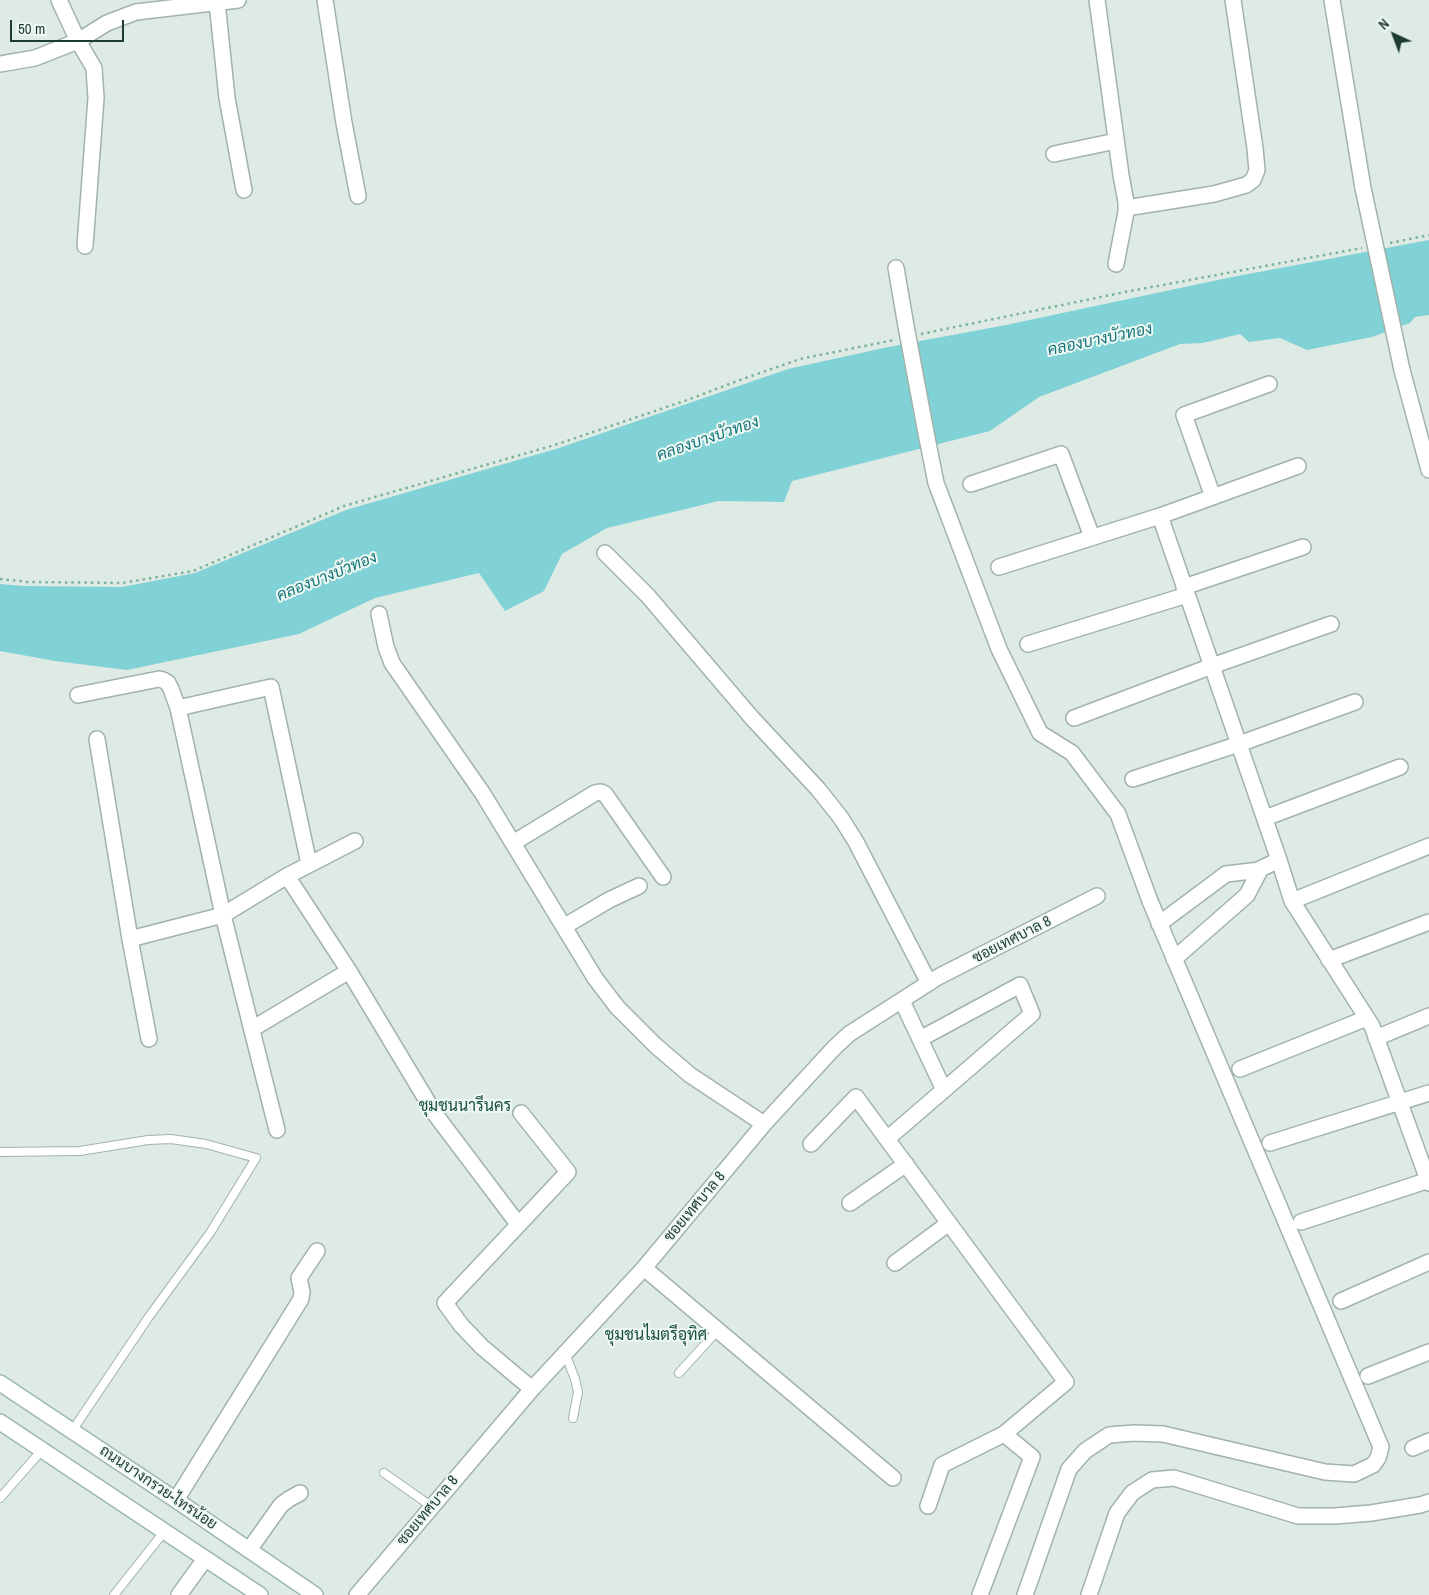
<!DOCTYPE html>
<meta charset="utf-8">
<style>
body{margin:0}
#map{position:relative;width:1429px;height:1595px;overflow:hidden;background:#deebe4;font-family:"Archivo Narrow",sans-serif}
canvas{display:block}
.north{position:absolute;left:1369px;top:10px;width:50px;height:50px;-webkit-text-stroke:4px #eff8f2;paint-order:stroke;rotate:317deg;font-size:14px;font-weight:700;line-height:20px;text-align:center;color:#1e3d31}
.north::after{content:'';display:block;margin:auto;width:18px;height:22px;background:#1e3d31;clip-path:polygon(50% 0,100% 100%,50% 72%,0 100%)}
.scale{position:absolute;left:10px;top:20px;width:114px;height:22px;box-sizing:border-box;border:2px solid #1e3d31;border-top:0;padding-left:6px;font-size:15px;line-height:18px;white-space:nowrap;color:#1e3d31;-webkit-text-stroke:4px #eff8f2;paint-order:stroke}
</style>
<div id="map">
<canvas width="1429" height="1595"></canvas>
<div class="north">N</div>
<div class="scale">50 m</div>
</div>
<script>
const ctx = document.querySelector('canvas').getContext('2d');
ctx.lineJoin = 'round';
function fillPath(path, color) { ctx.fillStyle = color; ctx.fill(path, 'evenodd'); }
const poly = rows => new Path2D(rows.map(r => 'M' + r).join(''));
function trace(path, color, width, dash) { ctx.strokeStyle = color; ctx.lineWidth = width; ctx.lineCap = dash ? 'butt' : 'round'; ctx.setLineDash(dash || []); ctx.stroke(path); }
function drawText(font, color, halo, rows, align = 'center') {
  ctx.font = font + ' "Archivo Narrow",Sarabun,sans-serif'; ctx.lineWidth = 4; ctx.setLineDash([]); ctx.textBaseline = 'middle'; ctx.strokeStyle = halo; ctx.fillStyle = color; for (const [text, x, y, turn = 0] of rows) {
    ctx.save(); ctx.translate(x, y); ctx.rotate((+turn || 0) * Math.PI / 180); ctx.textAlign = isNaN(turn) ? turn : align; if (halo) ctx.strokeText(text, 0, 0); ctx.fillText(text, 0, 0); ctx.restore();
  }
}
fillPath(poly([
 [1429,240,1429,315,1415,317,1410,323,1372,337,1307,350,1280,338,1249,342,1240,334,1203,343,1180,344,1039,397,990,431,792,481,784,502,719,501,607,528,562,554,544,591,505,611,479,573,375,598,299,634,127,670,55,661,0,651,0,584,23,586,122,587,195,573,346,510,559,448,788,369,888,347,1006,325,1227,278]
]), '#81d2d6');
const service = poly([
 [0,1152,80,1151,148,1140,171,1139,206,1144,256,1158,210,1233,148,1318,72,1431],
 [565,1353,575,1379,578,1392,573,1418],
 [679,1373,718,1330],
 [384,1473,431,1506],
 [0,1498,42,1450],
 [114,1595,164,1532]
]);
const minor = poly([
 [59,0,78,41,94,68,96,98,85,246],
 [325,0,344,123,358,196],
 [1097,0,1121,175,1126,202,1126,212,1116,264],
 [1332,0,1363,188],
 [217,2,227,98,244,190],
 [0,64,35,58,78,41,107,23,136,12,238,0],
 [1054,154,1116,141],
 [1126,208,1214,194,1246,185,1253,180,1257,170,1255,148,1233,0],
 [896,268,906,326],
 [1402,370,1429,470],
 [927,438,936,483,999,649,1040,733,1072,753,1118,814,1150,901,1381,1447,1378,1458,1373,1465,1354,1474,1325,1472,1163,1434,1134,1433,1109,1435,1085,1451,1069,1469,1025,1595],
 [971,484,1061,454,1092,537],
 [1213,497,1184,415,1269,384],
 [1160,516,1279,860,1258,870],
 [605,553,648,596,752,718,818,789,841,818,856,842,929,983],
 [999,567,1160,516,1298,466],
 [1184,587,1303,547],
 [379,614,386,647,392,663,483,794,595,978,617,1007,656,1046,690,1075,764,1124],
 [1028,644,1187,595],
 [78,695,159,679,163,680,168,683,171,689,178,708,223,915,277,1130],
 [178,708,271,687,309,864],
 [1074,718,1212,666,1331,624],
 [97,739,130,939,149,1039],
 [1133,779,1239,744,1355,702],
 [1265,818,1400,767],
 [513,843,595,793,601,792,605,794,663,877],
 [1279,860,1292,901,1372,1026,1429,1183],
 [287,876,349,971,435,1114,518,1224],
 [1292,901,1429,846],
 [1159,924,1226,874,1260,870,1247,895,1174,959],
 [565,926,609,900,639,886],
 [130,939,223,915,287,876,355,841],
 [1329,960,1429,922],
 [902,1001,944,1090],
 [252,1029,349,971],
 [1376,1038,1429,1016],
 [1240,1069,1367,1018],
 [521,1113,568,1172,445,1303,461,1325,482,1347,532,1389],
 [887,1139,1032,1014,1020,985,920,1039],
 [1270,1143,1429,1093],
 [811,1144,856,1097,1066,1382,1004,1434],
 [850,1203,906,1164],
 [1301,1222,1429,1180],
 [895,1263,949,1223],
 [644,1268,893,1478],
 [1341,1301,1429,1262],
 [1368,1376,1429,1352],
 [1413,1448,1429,1441],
 [176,1500,301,1299,302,1292,299,1278,317,1251],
 [928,1506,942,1465,1004,1434,1032,1457,980,1595],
 [249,1550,281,1505,289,1499,300,1493],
 [179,1595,205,1559],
 [357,1595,532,1389,644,1268,764,1124,834,1048,849,1034,938,977,1097,896],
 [1089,1595,1117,1513,1132,1493,1152,1480,1174,1478,1298,1516,1335,1516,1371,1513,1420,1505,1429,1502]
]);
const secondary = poly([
 [0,1383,176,1500,315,1595],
 [0,1422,260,1595]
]);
trace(service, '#a1b3ab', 10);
trace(minor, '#a1b3ab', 18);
trace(secondary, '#9cb8ab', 18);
trace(poly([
 [1390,243,1429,235],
 [921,334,1125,292,1362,248],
 [0,579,29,582,122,583,193,571,344,506,558,444,690,399,740,380,800,359,894,340]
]), '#7cb29b', 2.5, [2.5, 4]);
trace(service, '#fff', 8);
trace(minor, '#fff', 15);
trace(secondary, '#fff', 15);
const minorBridge = poly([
 [1363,188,1402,370],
 [906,326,927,438]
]);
trace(minorBridge, '#a1b3ab', 18, []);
trace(minorBridge, '#fff', 15);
drawText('15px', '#1e3d31', '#eff8f2', [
 ["ซอยเทศบาล 8",1012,940,-27],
 ["ซอยเทศบาล 8",695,1207,-50],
 ["ถนนบางกรวย-ไทรน้อย",158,1488,34],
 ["ซอยเทศบาล 8",428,1511,-50]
]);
drawText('italic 16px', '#14777d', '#eff8f2', [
 ["คลองบางบัวทอง",1100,340,-12],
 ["คลองบางบัวทอง",708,439,-19],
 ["คลองบางบัวทอง",327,577,-22]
]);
drawText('16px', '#19503c', '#eff8f2', [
 ["ชุมชนนารีนคร",465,1107],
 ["ชุมชนไมตรีอุทิศ",656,1336]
]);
</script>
